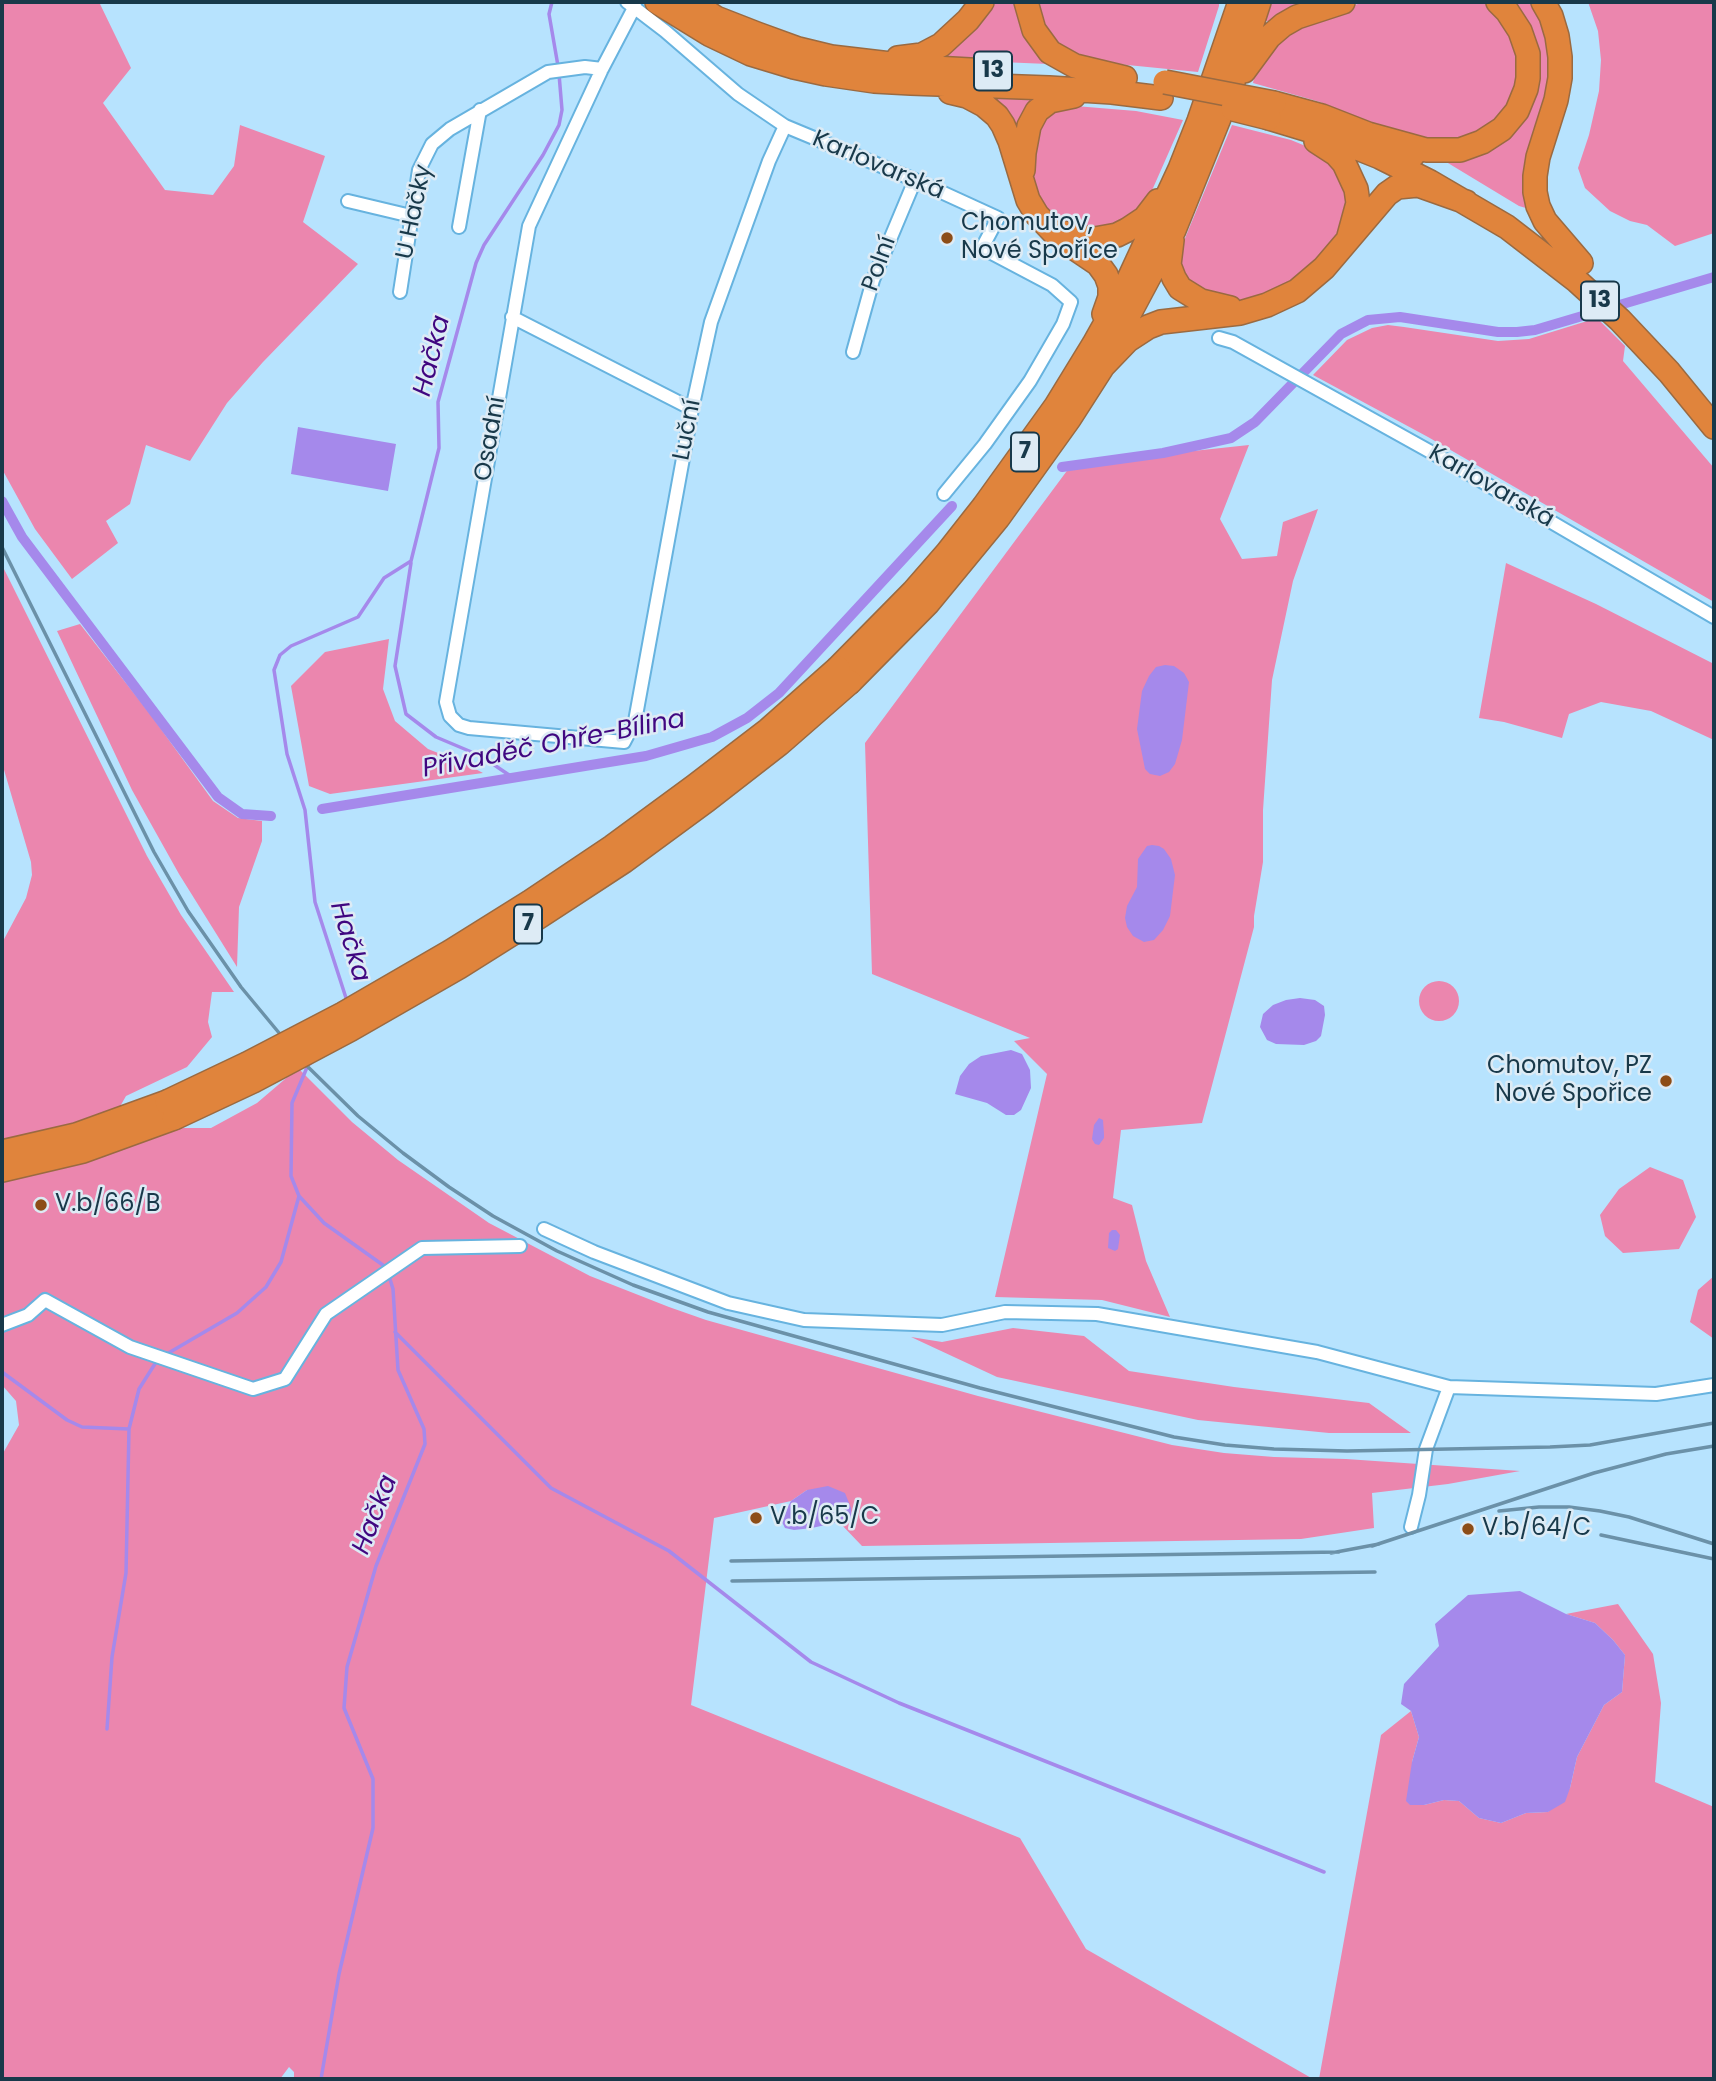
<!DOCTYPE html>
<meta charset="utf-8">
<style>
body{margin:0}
#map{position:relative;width:1716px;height:2081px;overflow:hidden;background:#b7e3fe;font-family:Poppins,sans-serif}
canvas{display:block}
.frame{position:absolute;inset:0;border:4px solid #18394a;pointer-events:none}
</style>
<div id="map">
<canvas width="1716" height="2081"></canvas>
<div class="frame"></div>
</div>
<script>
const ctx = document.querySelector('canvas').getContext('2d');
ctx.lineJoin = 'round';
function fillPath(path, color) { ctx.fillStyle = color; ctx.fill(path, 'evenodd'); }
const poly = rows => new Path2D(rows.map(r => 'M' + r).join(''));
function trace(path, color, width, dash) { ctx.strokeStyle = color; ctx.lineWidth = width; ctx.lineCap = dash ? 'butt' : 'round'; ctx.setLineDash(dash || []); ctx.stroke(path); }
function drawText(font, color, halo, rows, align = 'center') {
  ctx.font = font + ' Poppins,sans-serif'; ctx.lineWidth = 5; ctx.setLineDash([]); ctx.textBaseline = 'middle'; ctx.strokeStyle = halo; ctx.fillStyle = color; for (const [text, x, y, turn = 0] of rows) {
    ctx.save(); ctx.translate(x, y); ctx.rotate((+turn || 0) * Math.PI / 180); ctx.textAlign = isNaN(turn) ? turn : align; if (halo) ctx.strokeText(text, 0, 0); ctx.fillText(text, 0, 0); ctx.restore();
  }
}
fillPath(poly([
 [2,2,101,2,100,4,131,68,103,103,165,190,213,195,234,166,240,125,325,156,303,222,358,264,263,362,227,403,190,461,146,445,130,504,106,521,118,543,72,579,35,529,2,469],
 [993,2,1017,2,1048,64,930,59],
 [1033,2,1219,2,1219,6,1198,72,1077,60,1055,47],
 [1272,2,1308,2,1269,21,1265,21],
 [1364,2,1487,2,1494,7,1521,55,1511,107,1469,141,1412,140,1320,102,1253,83,1257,63,1299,23],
 [1507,2,1533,2,1543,20,1552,58,1529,209,1519,206,1438,157,1528,103],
 [1588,2,1714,2,1714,233,1675,246,1647,225,1630,221,1610,211,1585,188,1578,168,1589,135,1599,91,1601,60,1598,31],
 [978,95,1044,96,1018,147],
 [1063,105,1136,111,1183,120,1146,204,1132,218,1095,231,1058,222,1043,210,1032,178,1041,121],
 [1232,125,1291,140,1320,152,1331,159,1349,191,1347,217,1330,252,1279,292,1240,301,1214,298,1183,279,1178,255],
 [1597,318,1625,346,1623,361,1714,468,1714,602,1428,437,1313,375,1347,340,1372,328,1388,325,1404,327,1498,341,1529,339],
 [1249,445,1220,519,1242,559,1277,556,1283,522,1318,509,1293,581,1272,680,1263,810,1263,862,1254,916,1254,927,1202,1123,1121,1130,1113,1198,1132,1205,1146,1261,1170,1317,1102,1300,995,1297,1047,1074,1014,1041,1030,1038,872,974,865,743,1072,464],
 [1506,563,1596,604,1714,664,1714,740,1651,711,1601,702,1569,714,1562,738,1504,722,1479,718],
 [2,565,147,856,181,915,234,992,212,992,208,1022,212,1037,187,1067,126,1096,118,1110,73,1125,2,1141,2,943,26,898,32,875,31,862,2,763],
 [80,624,150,714,213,801,238,818,262,821,262,841,239,907,237,967,179,874,132,790,57,631],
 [389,639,383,689,395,721,428,749,466,764,483,773,330,794,309,786,291,686,325,652],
 '1419 1001a20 20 0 1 1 40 0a20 20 0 1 1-40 0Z',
 [298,1068,352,1122,398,1160,489,1223,590,1276,669,1307,706,1320,978,1396,1172,1445,1224,1453,1274,1457,1346,1459,1520,1471,1448,1484,1372,1493,1374,1528,1301,1539,862,1546,838,1521,852,1518,807,1490,791,1501,714,1518,691,1705,1020,1838,1086,1949,1313,2079,294,2079,294,2072,289,2067,280,2079,2,2079,2,1455,19,1425,16,1401,2,1385,2,1181,86,1162,178,1128,211,1128,257,1103],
 [1650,1167,1683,1180,1696,1217,1679,1249,1623,1253,1605,1236,1600,1215,1619,1189],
 [1714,1276,1714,1339,1690,1322,1698,1290],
 [1013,1328,1084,1336,1129,1371,1234,1387,1369,1403,1411,1433,1329,1433,1198,1420,997,1377,911,1337,942,1342],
 [1618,1604,1653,1654,1661,1703,1655,1782,1714,1807,1714,2079,1319,2079,1381,1735,1411,1711,1419,1737,1412,1762,1424,1805,1444,1800,1459,1801,1479,1818,1501,1823,1526,1813,1548,1812,1570,1788,1577,1757,1604,1705,1622,1692,1625,1655,1613,1640,1595,1623,1566,1614]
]), '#eb86ae');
fillPath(poly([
 [298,427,396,444,388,491,291,474],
 [1165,665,1174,666,1184,673,1189,682,1182,740,1175,764,1169,772,1160,776,1150,774,1145,769,1137,729,1142,691,1149,676,1156,667],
 [1152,845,1159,846,1164,849,1171,859,1175,875,1170,916,1163,930,1154,940,1144,942,1133,936,1127,927,1125,918,1127,906,1137,887,1138,859,1147,846],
 [1300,998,1315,1000,1324,1006,1325,1015,1321,1036,1316,1041,1304,1045,1276,1044,1267,1040,1260,1027,1263,1014,1273,1005,1286,1000],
 [1011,1050,1022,1054,1030,1070,1031,1088,1021,1110,1014,1115,1006,1115,987,1103,955,1094,960,1076,969,1064,981,1056],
 [1099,1118,1103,1120,1104,1134,1104,1138,1099,1145,1095,1144,1092,1139,1094,1125],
 [1112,1230,1116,1230,1120,1235,1118,1249,1115,1251,1108,1248,1109,1233],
 [828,1486,845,1493,851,1508,852,1519,812,1528,794,1530,785,1528,782,1522,783,1516,791,1501,807,1490],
 [1520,1591,1566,1614,1595,1623,1613,1640,1625,1655,1622,1692,1604,1705,1577,1757,1570,1788,1565,1802,1548,1812,1526,1813,1501,1823,1479,1818,1459,1801,1444,1800,1424,1805,1410,1805,1406,1801,1412,1762,1419,1737,1411,1711,1401,1704,1404,1684,1439,1646,1435,1624,1468,1595]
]), '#a589eb');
trace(poly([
 [552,2,549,14,558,66],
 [411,563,395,666,406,714,436,737,481,756,512,777],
 [347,1001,315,902,305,810,287,754,274,670,280,655,291,646,358,617,384,578,411,561,439,448,438,402,476,263,484,245,543,155,559,125,562,110,559,74],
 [312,1062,308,1065,292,1103,291,1176,299,1196,324,1223,387,1268],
 [395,1332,551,1488,669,1551,811,1662,899,1703,1324,1872],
 [165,1355,237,1313,266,1287,281,1262,299,1196],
 [2,1372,67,1420,82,1427,129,1429,139,1389,158,1359],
 [107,1729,112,1657,126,1573,129,1429],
 [321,2079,339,1974,373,1828,373,1779,344,1708,347,1667,376,1566,425,1444,424,1429,398,1370,393,1289,389,1276]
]), '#a589eb', 3.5);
trace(poly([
 [1062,467,1163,453,1231,438,1255,422,1341,334,1368,320,1400,317,1498,332,1517,332,1535,330,1714,277],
 [2,501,22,537,218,797,242,814,271,816],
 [322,809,646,756,712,737,747,718,779,693,952,506]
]), '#a589eb', 10);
const street = poly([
 [627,2,665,31,738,94,785,126,915,180,998,218,982,248,1052,285,1071,302,1063,324,1030,381,985,444,944,494],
 [635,6,602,69,529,226,446,702,450,716,459,725,469,728,624,742,635,721,692,409,711,322,769,161,785,126],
 [348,201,411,216],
 [459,227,480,110],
 [400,292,419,170,432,144,450,129,548,72,585,67,602,69],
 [512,317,692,409],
 [1219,338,1233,342,1447,461,1714,617],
 [853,352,873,280,915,180],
 [544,1229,594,1252,728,1303,804,1320,942,1325,1005,1312,1097,1314,1317,1352,1449,1387,1656,1394,1714,1385],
 [2,1325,28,1315,45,1300,130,1347,253,1389,285,1379,326,1314,422,1248,520,1246],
 [1411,1527,1419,1495,1426,1449,1449,1387]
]);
const highway = poly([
 [657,2,709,34,751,54,794,67,826,74,874,81,911,83,1049,88,1112,92,1161,98],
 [692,2,716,18,757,34,798,49,831,57,916,67,988,71],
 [1026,2,1034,30,1050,52,1075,66,1125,78],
 [1543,2,1551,16,1557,36,1560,57,1560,78,1556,100,1538,157,1535,176,1535,192,1538,206,1545,221,1581,263],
 [898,58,922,55,941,45,968,20,982,2],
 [1244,71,1269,37,1283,25,1297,17,1343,2],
 [950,92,967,96,984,105,997,116,1003,125,1010,141,1028,200,1037,215,1058,237,1098,264,1106,275,1110,286,1110,297,1104,314],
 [1274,103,1322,116,1368,134,1426,150,1460,150,1482,142,1502,129,1517,111,1526,89,1528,78,1528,54,1520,31,1507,11,1498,2],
 [1269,118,1322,134,1380,157,1430,182,1507,227,1577,281,1620,320,1669,372,1714,427],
 [1368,134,1413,155],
 [1316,141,1336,154,1344,163,1356,189,1358,203,1349,236],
 [1023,170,1024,153,1029,126,1037,111,1050,101,1074,96],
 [1060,232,1084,238,1095,239,1117,235,1127,230,1145,218,1158,201],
 [1172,240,1169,265,1174,278,1180,288,1201,301,1230,308],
 [1111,348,1174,230,1230,91,1259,2],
 [838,668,913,592,947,553,984,506,1056,406,1094,344,1122,294,1180,169,1199,121,1240,2],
 [850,682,928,603,998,518,1069,419,1103,366,1128,340,1148,327,1161,322,1240,313,1267,305,1297,291,1324,268,1387,194,1397,187,1418,185,1466,202],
 [2,1152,76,1135,167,1102],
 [2,1170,83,1151,174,1118]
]);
trace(street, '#67b3df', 16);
trace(highway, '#9a6a41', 26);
trace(street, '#fff', 12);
trace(highway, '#e0843c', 23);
trace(poly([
 [2,547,154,852,188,911,241,987,304,1063,358,1116,403,1153,449,1187,493,1216,557,1251,633,1285,708,1312,980,1388,1174,1437,1225,1445,1274,1449,1347,1451,1550,1447,1590,1445,1714,1423],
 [1499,1511,1539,1507,1569,1507,1600,1511,1629,1517,1714,1544],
 [1601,1535,1714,1559],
 [1372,1546,1594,1473,1666,1454,1714,1446],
 [1331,1553,1379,1544],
 [731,1561,1339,1552],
 [732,1581,1375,1572]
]), '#6b91a8', 3.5);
const highwayBridge = poly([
 [1165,82,1274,103],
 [1233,109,1269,118],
 [167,1102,247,1064,343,1014,450,952,530,902,612,847,695,786,768,730,838,668],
 [174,1118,253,1081,351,1029,459,967,540,916,624,861,707,800,779,744,850,682]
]);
trace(highwayBridge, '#9a6a41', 26, []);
trace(highwayBridge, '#e0843c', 23);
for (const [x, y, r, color] of [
 [947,238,7,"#8d4d17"],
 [1666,1081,7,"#8d4d17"],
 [41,1205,7,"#8d4d17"],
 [756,1518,7,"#8d4d17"],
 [1468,1529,7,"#8d4d17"]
]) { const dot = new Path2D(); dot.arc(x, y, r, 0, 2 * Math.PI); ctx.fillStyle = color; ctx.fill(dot); trace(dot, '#ddebf5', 2.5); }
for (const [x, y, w] of [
 [993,71,38],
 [1600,301,38],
 [1025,452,28],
 [528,924,28]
]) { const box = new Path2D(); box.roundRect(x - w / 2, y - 19.5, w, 39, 5); ctx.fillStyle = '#ddebf5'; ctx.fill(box); trace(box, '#18394a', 2); }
drawText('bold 23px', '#18394a', null, [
 ["13",993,71],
 ["13",1600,301],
 ["7",1025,452],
 ["7",528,924]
]);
drawText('24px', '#18394a', '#ddebf5', [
 ["Karlovarská",878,166,23],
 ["U Hačky",415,212,-78],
 ["Polní",880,264,-70],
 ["Luční",688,430,-79],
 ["Osadní",491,439,-80],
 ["Karlovarská",1491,487,30]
]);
drawText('24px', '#18394a', '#ddebf5', [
 ["Chomutov,",961,224],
 ["Nové Spořice",961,252],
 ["Chomutov, PZ",1652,1067,"right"],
 ["Nové Spořice",1652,1095,"right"],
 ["V.b/66/B",55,1205],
 ["V.b/65/C",770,1518],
 ["V.b/64/C",1482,1529]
], 'left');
drawText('italic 26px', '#400780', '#ddebf5', [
 ["Hačka",433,356,-76],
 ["Přivaděč Ohře-Bílina",554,745,-11],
 ["Hačka",349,942,73],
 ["Hačka",376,1515,-69]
]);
</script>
